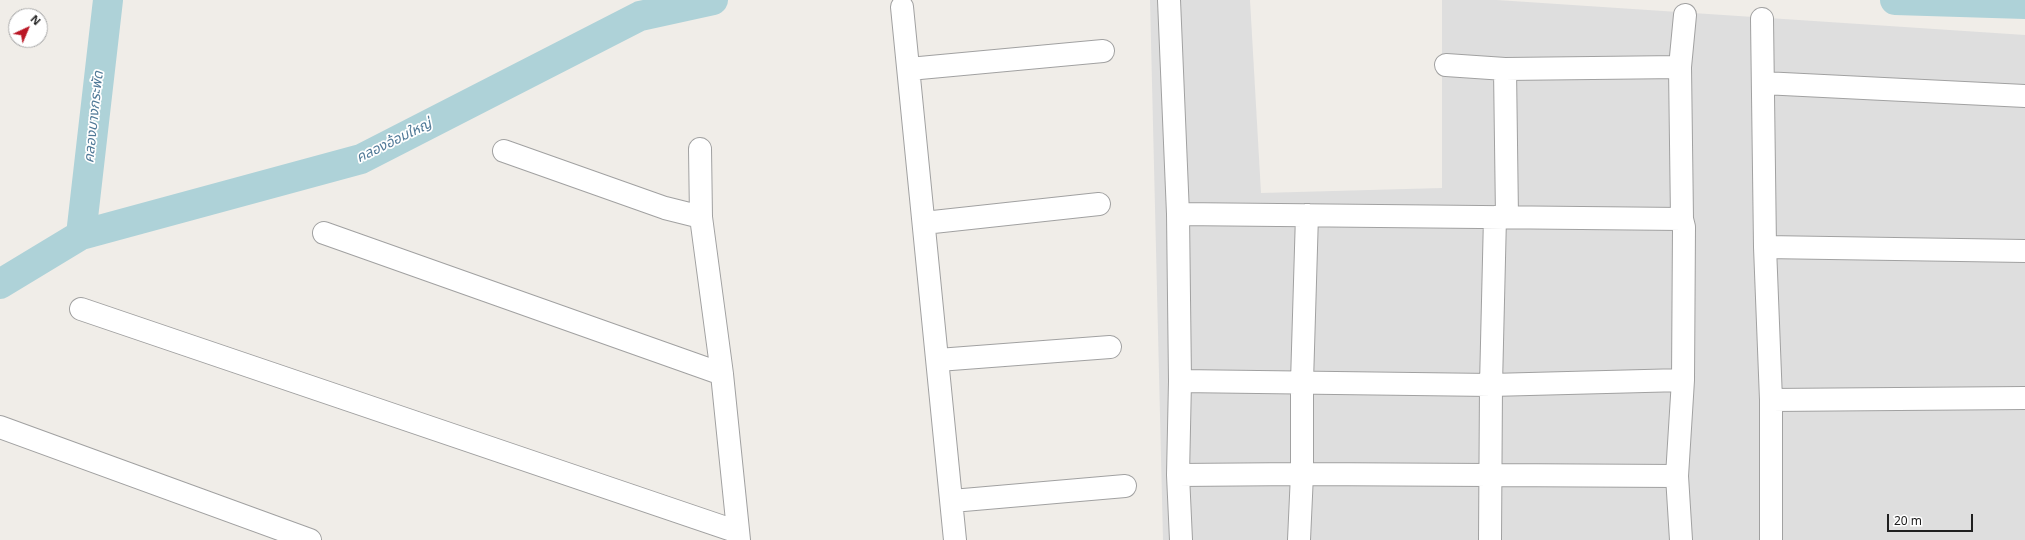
<!DOCTYPE html>
<meta charset="utf-8">
<style>
body{margin:0}
#map{position:relative;width:2025px;height:540px;overflow:hidden;background:#f0ede8;font-family:"Noto Sans",sans-serif}
canvas{display:block}
.north{position:absolute;left:8px;top:8px;width:40px;height:40px;box-sizing:border-box;background:#fff;border:1px solid #a6a6a6;border-radius:50%;rotate:44deg;font-size:11px;font-weight:700;line-height:16px;text-align:center;color:#202020}
.north::after{content:'';display:block;margin:auto;width:14px;height:18px;background:#ba1725;clip-path:polygon(50% 0,100% 100%,50% 72%,0 100%)}
.scale{position:absolute;left:1887px;top:514px;width:86px;height:18px;box-sizing:border-box;border:2px solid #202020;border-top:0;padding-left:5px;font-size:12px;line-height:14px;white-space:nowrap;color:#202020;-webkit-text-stroke:3px #fff;paint-order:stroke}
</style>
<div id="map">
<canvas width="2025" height="540"></canvas>
<div class="north">N</div>
<div class="scale">20 m</div>
</div>
<script>
const ctx = document.querySelector('canvas').getContext('2d');
ctx.lineJoin = 'round';
function fillPath(path, color) { ctx.fillStyle = color; ctx.fill(path, 'evenodd'); }
const poly = rows => new Path2D(rows.map(r => 'M' + r).join(''));
function trace(path, color, width, dash) { ctx.strokeStyle = color; ctx.lineWidth = width; ctx.lineCap = dash ? 'butt' : 'round'; ctx.setLineDash(dash || []); ctx.stroke(path); }
function drawText(font, color, halo, rows, align = 'center') {
  ctx.font = font + ' "Noto Sans","Noto Sans Thai",sans-serif'; ctx.lineWidth = 3.5; ctx.setLineDash([]); ctx.textBaseline = 'middle'; ctx.strokeStyle = halo; ctx.fillStyle = color; for (const [text, x, y, turn = 0] of rows) {
    ctx.save(); ctx.translate(x, y); ctx.rotate((+turn || 0) * Math.PI / 180); ctx.textAlign = isNaN(turn) ? turn : align; if (halo) ctx.strokeText(text, 0, 0); ctx.fillText(text, 0, 0); ctx.restore();
  }
}
fillPath(poly([
 [1150,0,1250,0,1261,193,1442,188,1442,0,1497,0,2025,35,2025,540,1163,540]
]), '#dedede');
trace(poly([
 [1895,0,2025,4],
 [81,235,108,0],
 [0,284,81,235,361,159,640,16,713,0]
]), '#aed2d8', 30);
const minor = poly([
 [1169,0,1178,214,1180,381,1178,475,1181,540],
 [902,7,955,540],
 [1762,19,1765,247,1771,400,1771,540],
 [1446,65,1505,69,1680,67],
 [909,69,1103,51],
 [1505,69,1507,217],
 [1763,83,2025,96],
 [700,149,701,217],
 [504,151,665,208,701,217,722,374,739,540],
 [1178,214,1682,219],
 [924,223,1099,204],
 [324,233,722,374],
 [1765,247,2025,251],
 [81,309,738,532],
 [938,360,1110,347],
 [1180,381,1491,385,1683,380],
 [1771,400,2025,398],
 [0,427,310,540],
 [1178,475,1302,474,1677,476],
 [952,501,1125,486],
 [1299,540,1302,474,1302,382,1307,215],
 [1490,540,1491,385,1495,217],
 [1681,540,1677,476,1683,380,1684,227,1682,219,1680,67,1685,15]
]);
trace(minor, '#a1a1a1', 24);
trace(minor, '#fff', 22);
drawText('italic 14px', '#507997', '#fff', [
 ["คลองบางกระพัด",94,117,-84],
 ["คลองอ้อมใหญ่",394,141,-26]
]);
</script>
